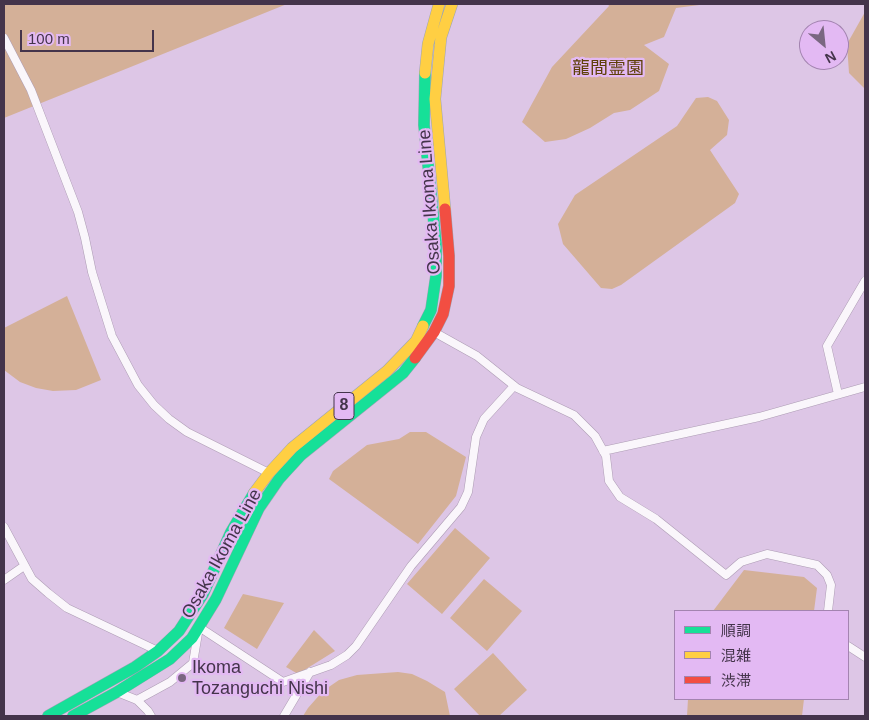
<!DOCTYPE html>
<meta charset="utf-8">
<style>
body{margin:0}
#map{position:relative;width:869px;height:720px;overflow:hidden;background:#ddc6e6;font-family:Helvetica,"Noto Sans JP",sans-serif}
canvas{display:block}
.frame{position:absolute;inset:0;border:5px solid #44344b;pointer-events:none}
.legend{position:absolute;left:674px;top:610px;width:175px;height:90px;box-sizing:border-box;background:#e3b9f3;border:1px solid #a384b0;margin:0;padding:6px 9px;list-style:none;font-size:15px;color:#44344b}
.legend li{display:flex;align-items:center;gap:10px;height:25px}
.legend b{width:25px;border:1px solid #a384b0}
.north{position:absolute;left:799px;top:20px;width:50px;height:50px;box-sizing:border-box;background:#e3b9f3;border:1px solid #a384b0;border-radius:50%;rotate:152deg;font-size:14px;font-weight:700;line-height:20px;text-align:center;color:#44344b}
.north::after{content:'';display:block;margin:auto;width:18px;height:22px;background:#7a6781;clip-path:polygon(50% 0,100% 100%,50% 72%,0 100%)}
.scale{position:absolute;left:20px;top:30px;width:134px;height:22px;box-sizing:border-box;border:2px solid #44344b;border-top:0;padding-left:6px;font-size:15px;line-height:18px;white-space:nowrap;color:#44344b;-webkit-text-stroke:4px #e3b9f3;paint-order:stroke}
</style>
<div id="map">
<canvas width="869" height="720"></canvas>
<div class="frame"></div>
<ul class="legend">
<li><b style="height:6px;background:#16e098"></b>順調</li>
<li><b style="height:6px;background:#ffcf43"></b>混雑</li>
<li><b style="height:6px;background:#f24e42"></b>渋滞</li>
</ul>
<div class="north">N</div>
<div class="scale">100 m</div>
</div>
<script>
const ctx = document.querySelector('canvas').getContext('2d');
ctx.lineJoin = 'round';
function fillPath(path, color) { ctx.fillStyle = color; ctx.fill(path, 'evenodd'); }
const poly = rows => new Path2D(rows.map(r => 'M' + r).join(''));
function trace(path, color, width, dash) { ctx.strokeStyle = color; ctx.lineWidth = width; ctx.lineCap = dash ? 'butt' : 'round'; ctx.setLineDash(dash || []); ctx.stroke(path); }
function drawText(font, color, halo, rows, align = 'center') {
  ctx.font = font + ' Helvetica,"Noto Sans JP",sans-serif'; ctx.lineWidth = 4.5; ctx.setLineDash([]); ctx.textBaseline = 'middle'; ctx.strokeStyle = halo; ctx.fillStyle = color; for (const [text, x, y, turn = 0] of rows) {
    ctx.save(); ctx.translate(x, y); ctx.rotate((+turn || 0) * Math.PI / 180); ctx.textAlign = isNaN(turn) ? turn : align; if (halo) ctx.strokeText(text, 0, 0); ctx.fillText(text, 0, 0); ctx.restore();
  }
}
fillPath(poly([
 [4,4,287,4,4,118],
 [608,4,707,4,676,8,664,37,644,45,669,64,659,91,630,110,614,113,590,128,566,139,545,142,522,122,552,67,609,6],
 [865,12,865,89,849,73,847,44],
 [708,97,717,101,729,120,727,135,710,150,739,194,735,203,621,285,612,289,601,288,563,244,558,224,575,195,677,126,696,98],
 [67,296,101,380,76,390,53,391,36,388,20,382,4,370,4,328],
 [410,432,426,432,466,457,456,496,418,544,329,479,333,471,367,445,399,439],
 [455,528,490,558,442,614,407,584],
 [744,570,804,577,817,588,814,611,713,611],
 [484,579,522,611,487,651,450,618],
 [243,594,284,603,257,649,224,628],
 [314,630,335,651,298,674,286,667],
 [493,653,527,690,499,716,480,716,454,689],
 [398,672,412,674,427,681,445,692,450,716,303,716,308,708,323,691,339,680,357,675],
 [688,699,804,699,802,716,687,716]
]), '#d4b098');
const street = poly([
 [4,38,31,90,78,212,85,238,92,272,112,336,138,385,154,405,169,419,187,432,269,473],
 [434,332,477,356,517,388,574,415,595,436,606,456,609,481,620,497,656,519,726,575,741,562,767,554,817,565,827,575,831,585,828,611],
 [838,394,827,346,865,281],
 [603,451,759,417,865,387],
 [4,527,32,579,48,593,67,608,158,651],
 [4,580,24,566],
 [848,646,865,657],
 [117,692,137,700,148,711,151,716],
 [137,700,170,682,193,663,199,627,283,682,331,665,347,655,356,646,411,566,461,507,468,492,476,437,484,419,514,386],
 [284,716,310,672]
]);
const fast = poly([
 [423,326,431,310,436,276,436,243,424,125,425,73],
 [48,716,135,667,158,651,179,631,203,594,231,532,254,493],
 [73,716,117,692,170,659,192,638,216,599,259,508,279,479,301,455,403,373,415,358]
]);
const slow = poly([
 [425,73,428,44,439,4],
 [445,209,435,99,441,37,452,4],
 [254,493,269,473,292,448,387,371,416,341,423,326]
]);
const jam = poly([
 [415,358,434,332,443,314,449,286,449,256,445,209]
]);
trace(street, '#ad9cb4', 9);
trace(fast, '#9ba4b4', 12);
trace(slow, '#9ba4b4', 12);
trace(jam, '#9ba4b4', 12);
trace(street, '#faf6fb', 8);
trace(fast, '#16e098', 11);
trace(slow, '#ffcf43', 11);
trace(jam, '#f24e42', 11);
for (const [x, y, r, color] of [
 [182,678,5,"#7a6781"]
]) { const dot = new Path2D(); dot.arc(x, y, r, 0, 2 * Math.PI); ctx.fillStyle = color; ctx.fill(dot); trace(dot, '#e3b9f3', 2); }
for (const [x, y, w] of [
 [344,406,20]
]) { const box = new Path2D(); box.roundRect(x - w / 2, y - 13.5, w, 27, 4); ctx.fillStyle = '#e3b9f3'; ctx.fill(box); trace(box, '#44344b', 1); }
drawText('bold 16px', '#44344b', null, [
 ["8",344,406]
]);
drawText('18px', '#5e400a', '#e3b9f3', [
 ["龍間霊園",608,69]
]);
drawText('18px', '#44344b', '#e3b9f3', [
 ["Osaka Ikoma Line",430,202,-94],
 ["Osaka Ikoma Line",222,554,-61]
]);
drawText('18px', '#44344b', '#e3b9f3', [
 ["Ikoma",192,668],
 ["Tozanguchi Nishi",192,689]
], 'left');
</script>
